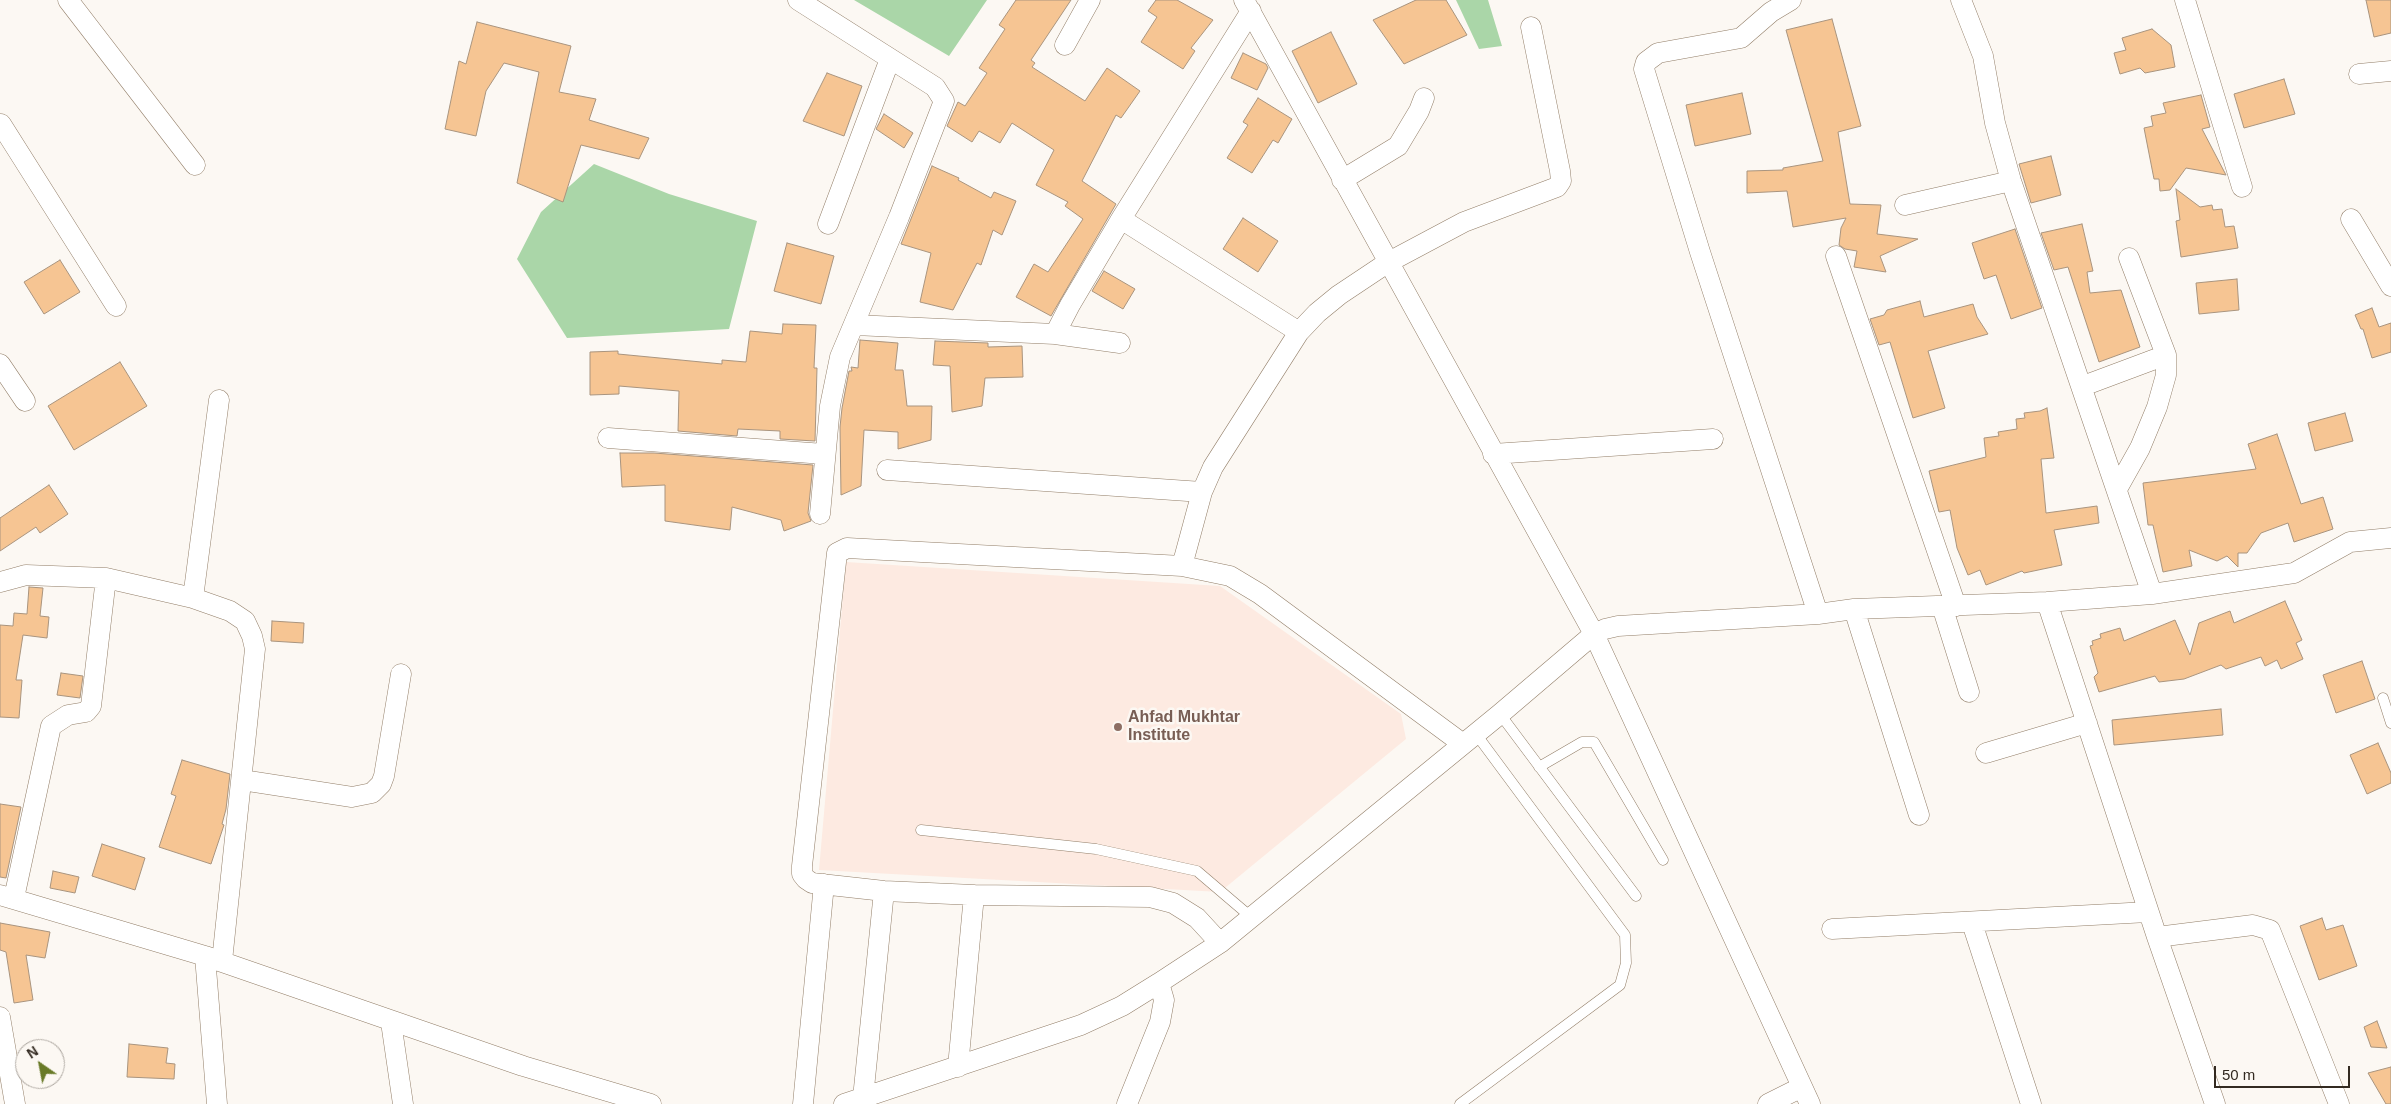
<!DOCTYPE html>
<style>
body{margin:0}
#map{position:relative;width:2391px;height:1104px;overflow:hidden;background:#fcf8f3;font-family:Arial,sans-serif}
canvas{display:block}
.north{position:absolute;left:15px;top:1039px;width:50px;height:50px;box-sizing:border-box;background:#fcf8f3;border:1px solid #aca69f;border-radius:50%;rotate:327deg;font-size:14px;font-weight:700;line-height:20px;text-align:center;color:#332a21}
.north::after{content:'';display:block;margin:auto;width:18px;height:22px;background:#697a28;clip-path:polygon(50% 0,100% 100%,50% 72%,0 100%)}
.scale{position:absolute;left:2214px;top:1066px;width:136px;height:22px;box-sizing:border-box;border:2px solid #332a21;border-top:0;padding-left:6px;font-size:15px;line-height:18px;white-space:nowrap;color:#332a21;-webkit-text-stroke:4px #fcf8f3;paint-order:stroke}
</style>
<div id="map">
<canvas width="2391" height="1104"></canvas>
<div class="north">N</div>
<div class="scale">50 m</div>
</div>
<script>
const ctx = document.querySelector('canvas').getContext('2d');
ctx.lineJoin = 'round';
function fillPath(path, color) { ctx.fillStyle = color; ctx.fill(path, 'evenodd'); }
const poly = rows => new Path2D(rows.map(r => 'M' + r).join(''));
function trace(path, color, width, dash) { ctx.strokeStyle = color; ctx.lineWidth = width; ctx.lineCap = dash ? 'butt' : 'round'; ctx.setLineDash(dash || []); ctx.stroke(path); }
function drawText(font, color, halo, rows, align = 'center') {
  ctx.font = font + ' Arial,sans-serif'; ctx.lineWidth = 5; ctx.setLineDash([]); ctx.textBaseline = 'middle'; ctx.strokeStyle = halo; ctx.fillStyle = color; for (const [text, x, y, turn = 0] of rows) {
    ctx.save(); ctx.translate(x, y); ctx.rotate((+turn || 0) * Math.PI / 180); ctx.textAlign = isNaN(turn) ? turn : align; if (halo) ctx.strokeText(text, 0, 0); ctx.fillText(text, 0, 0); ctx.restore();
  }
}
fillPath(poly([
 [846,562,1220,586,1401,714,1406,739,1220,892,819,870]
]), '#fdeae1');
fillPath(poly([
 [854,0,987,0,949,56],
 [1456,0,1488,0,1502,46,1479,49],
 [594,164,669,194,757,221,729,329,567,338,517,259,541,212]
]), '#aad6a8');
const building = poly([
 [1016,0,1071,0,1031,60,1035,63,1032,67,1085,101,1107,68,1140,91,1121,118,1116,115,1082,181,1116,204,1051,316,1016,297,1034,264,1048,272,1083,219,1065,206,1068,202,1036,185,1054,150,1012,123,1000,143,979,131,972,142,947,126,958,102,965,106,987,73,979,68,1005,29,999,25,1016,0],
 [1156,0,1177,0,1213,20,1191,48,1195,51,1183,69,1141,42,1157,17,1148,11,1156,0],
 [1416,0,1446,0,1467,35,1404,64,1373,20,1416,0],
 [2366,0,2391,0,2391,33,2374,37,2366,0],
 [1832,19,1861,126,1838,132,1850,204,1881,205,1877,234,1918,239,1880,256,1886,272,1854,267,1857,251,1845,249,1839,245,1841,228,1846,218,1793,227,1787,191,1747,193,1747,171,1783,170,1783,168,1823,161,1786,30,1832,19],
 [477,22,571,46,559,92,596,99,589,120,649,138,639,159,581,145,563,202,517,183,539,72,504,63,486,91,476,136,445,129,459,61,466,64,477,22],
 [2152,29,2171,45,2175,67,2145,73,2140,68,2120,74,2114,53,2126,50,2122,38,2152,29],
 [1331,32,1357,84,1318,103,1292,51,1331,32],
 [1243,53,1266,64,1268,68,1257,90,1231,78,1243,53],
 [827,73,862,86,844,136,803,121,827,73],
 [2284,79,2295,114,2244,128,2234,94,2284,79],
 [1742,93,1751,134,1695,146,1686,105,1742,93],
 [2201,95,2210,127,2202,129,2226,175,2186,168,2170,190,2160,191,2159,179,2154,179,2144,128,2153,126,2151,116,2166,113,2163,103,2201,95],
 [1258,98,1292,119,1278,143,1273,140,1252,173,1227,158,1248,125,1243,122,1258,98],
 [884,114,913,133,904,148,876,129,884,114],
 [2051,156,2061,195,2031,203,2019,164,2051,156],
 [932,166,959,178,958,180,991,198,994,192,1016,201,1002,235,993,230,981,265,977,263,953,310,920,302,931,253,901,244,932,166],
 [2176,189,2200,207,2212,205,2213,210,2222,209,2225,227,2234,226,2238,248,2181,257,2176,221,2180,220,2176,189],
 [1243,218,1278,241,1258,272,1223,249,1243,218],
 [2082,224,2093,271,2087,272,2090,293,2121,290,2140,347,2099,362,2068,267,2054,270,2041,233,2082,224],
 [2015,229,2042,308,2011,319,1996,275,1984,279,1972,243,2015,229],
 [787,243,834,256,821,304,774,291,787,243],
 [60,260,80,292,44,314,24,282,60,260],
 [1104,271,1135,289,1123,309,1092,291,1104,271],
 [2237,279,2239,310,2199,314,2196,283,2237,279],
 [1920,301,1924,317,1973,304,1977,317,1988,334,1928,351,1945,408,1913,418,1890,342,1879,345,1870,319,1884,315,1887,310,1920,301],
 [2372,308,2379,327,2391,323,2391,352,2372,358,2363,329,2361,329,2355,315,2372,308],
 [783,324,816,325,814,368,817,368,815,441,780,439,780,431,738,429,737,436,678,431,679,391,619,386,619,394,590,395,590,352,618,351,618,354,722,364,722,360,746,362,750,331,782,334,783,324],
 [860,340,898,343,895,370,903,370,907,406,932,406,931,440,898,449,898,432,864,430,861,486,841,495,840,427,842,408,849,371,852,371,851,367,858,368,860,340],
 [935,341,988,343,988,347,1022,346,1023,377,985,378,982,406,952,412,950,366,933,365,935,341],
 [120,362,147,406,74,450,48,406,120,362],
 [2047,408,2054,458,2041,459,2046,513,2097,506,2099,523,2054,530,2062,565,2024,573,2022,571,1986,585,1980,570,1968,575,1957,548,1950,510,1939,512,1929,471,1986,457,1984,438,1999,436,1998,432,2017,429,2016,419,2025,418,2024,413,2040,411,2047,408],
 [2345,413,2353,441,2315,451,2308,423,2345,413],
 [2277,434,2301,504,2323,497,2333,529,2294,542,2288,523,2261,533,2247,553,2238,553,2238,567,2227,556,2217,561,2189,550,2192,566,2163,572,2153,525,2148,525,2143,483,2256,469,2248,444,2277,434],
 [620,453,654,453,813,465,808,513,811,521,784,531,781,520,732,507,730,530,665,521,665,485,622,487,620,453],
 [49,485,68,514,40,533,36,527,0,551,0,518,49,485],
 [29,587,43,588,40,616,49,617,47,638,23,635,16,680,22,680,19,718,0,717,0,625,13,626,14,613,27,614,29,587],
 [2285,601,2302,640,2296,643,2303,659,2281,669,2277,660,2265,666,2261,657,2226,669,2221,665,2184,679,2159,682,2155,676,2099,692,2094,677,2098,673,2090,646,2093,645,2092,641,2101,638,2100,634,2120,628,2124,641,2175,620,2190,655,2199,623,2230,611,2234,623,2285,601],
 [272,621,304,623,303,643,271,641,272,621],
 [2362,661,2375,699,2336,713,2323,675,2362,661],
 [61,673,83,676,80,698,57,695,61,673],
 [2221,709,2223,735,2114,745,2112,720,2221,709],
 [2378,743,2391,773,2391,783,2367,794,2350,755,2378,743],
 [182,760,230,774,226,809,222,824,224,825,211,864,159,847,176,796,171,794,182,760],
 [0,804,21,807,6,878,0,877,0,804],
 [102,844,145,858,135,890,92,876,102,844],
 [53,871,79,877,75,893,50,888,53,871],
 [2322,918,2326,930,2343,925,2357,966,2319,980,2300,926,2322,918],
 [0,923,50,932,45,958,26,955,33,1000,14,1003,6,952,0,950,0,923],
 [2377,1021,2387,1048,2371,1047,2364,1027,2377,1021],
 [129,1044,168,1048,166,1063,175,1064,174,1079,127,1077,129,1044],
 [2391,1067,2391,1104,2386,1104,2368,1073,2391,1067]
]);
fillPath(building, '#f6c593');
trace(building, '#a9947e', 1);
const service = poly([
 [2383,698,2391,723],
 [1500,714,1636,896],
 [1539,767,1582,742,1594,742,1663,860],
 [921,830,1096,849,1197,871,1251,917],
 [1460,1104,1620,985,1626,963,1625,935,1476,734]
]);
const minor = poly([
 [68,0,195,165],
 [798,0,935,87,944,101,899,217,840,357,830,406,820,514],
 [1244,0,1594,634,1810,1104],
 [1791,0,1771,12,1741,38,1658,53,1646,62,1644,69,1700,252,1818,614],
 [1961,0,1983,56,1995,123,2011,181,2152,594],
 [2185,0,2242,187],
 [1065,45,1090,0],
 [2359,74,2391,71],
 [1,124,116,306],
 [1342,180,1398,146,1419,111,1424,98],
 [1905,205,2011,181],
 [1121,219,1299,332],
 [2351,219,2391,286],
 [828,224,890,59],
 [1836,256,1956,606],
 [854,325,1055,334,1070,305,1121,219,1251,11],
 [1055,334,1120,343],
 [0,364,25,401],
 [2083,386,2166,355],
 [608,438,824,454],
 [1493,454,1713,439],
 [887,470,1202,492],
 [2117,489,2140,448,2157,407,2166,375,2166,355,2129,258],
 [1182,566,1202,492,1213,467,1299,332,1317,313,1339,295,1387,263,1464,222,1557,187,1561,181,1560,171,1531,27],
 [0,582,26,575,106,578,193,598,230,611,245,621,252,636,255,649,222,961],
 [193,598,219,400],
 [2047,602,2157,937,2215,1104],
 [1942,606,1969,692],
 [1854,609,1919,815],
 [1986,753,2087,723],
 [242,780,352,797,372,793,381,784,384,776,401,674],
 [0,895,205,956,523,1066,651,1104],
 [14,898,51,726,68,715,86,712,91,706,106,578],
 [1972,923,2031,1104],
 [1832,929,2148,912],
 [2157,937,2253,925,2270,930,2339,1104],
 [1220,943,1197,918,1173,903,1150,897,974,895,884,891,812,883,806,879,802,874,802,866,837,553,847,548,1182,566,1230,576,1260,594,1463,744],
 [205,956,217,1104],
 [0,1017,15,1104],
 [391,1022,403,1104],
 [958,1067,974,895],
 [863,1098,884,891],
 [803,1104,824,884],
 [844,1104,1081,1025,1122,1006,1159,983,1220,943,1500,714,1594,634,1605,629,1618,626,1818,614,1854,609,2047,602,2152,594,2294,573,2350,542,2391,538],
 [1127,1104,1160,1022,1164,1000,1159,983],
 [1768,1104,1802,1087]
]);
trace(service, '#927e68', 11);
trace(minor, '#927e68', 21);
trace(service, '#fff', 10);
trace(minor, '#fff', 20);
for (const [x, y, r, color] of [
 [1118,727,5,"#8d6e63"]
]) { const dot = new Path2D(); dot.arc(x, y, r, 0, 2 * Math.PI); ctx.fillStyle = color; ctx.fill(dot); trace(dot, '#fcf8f3', 2); }
drawText('bold 16px', '#785e54', '#fcf8f3', [
 ["Ahfad Mukhtar",1128,718],
 ["Institute",1128,736]
], 'left');
</script>
